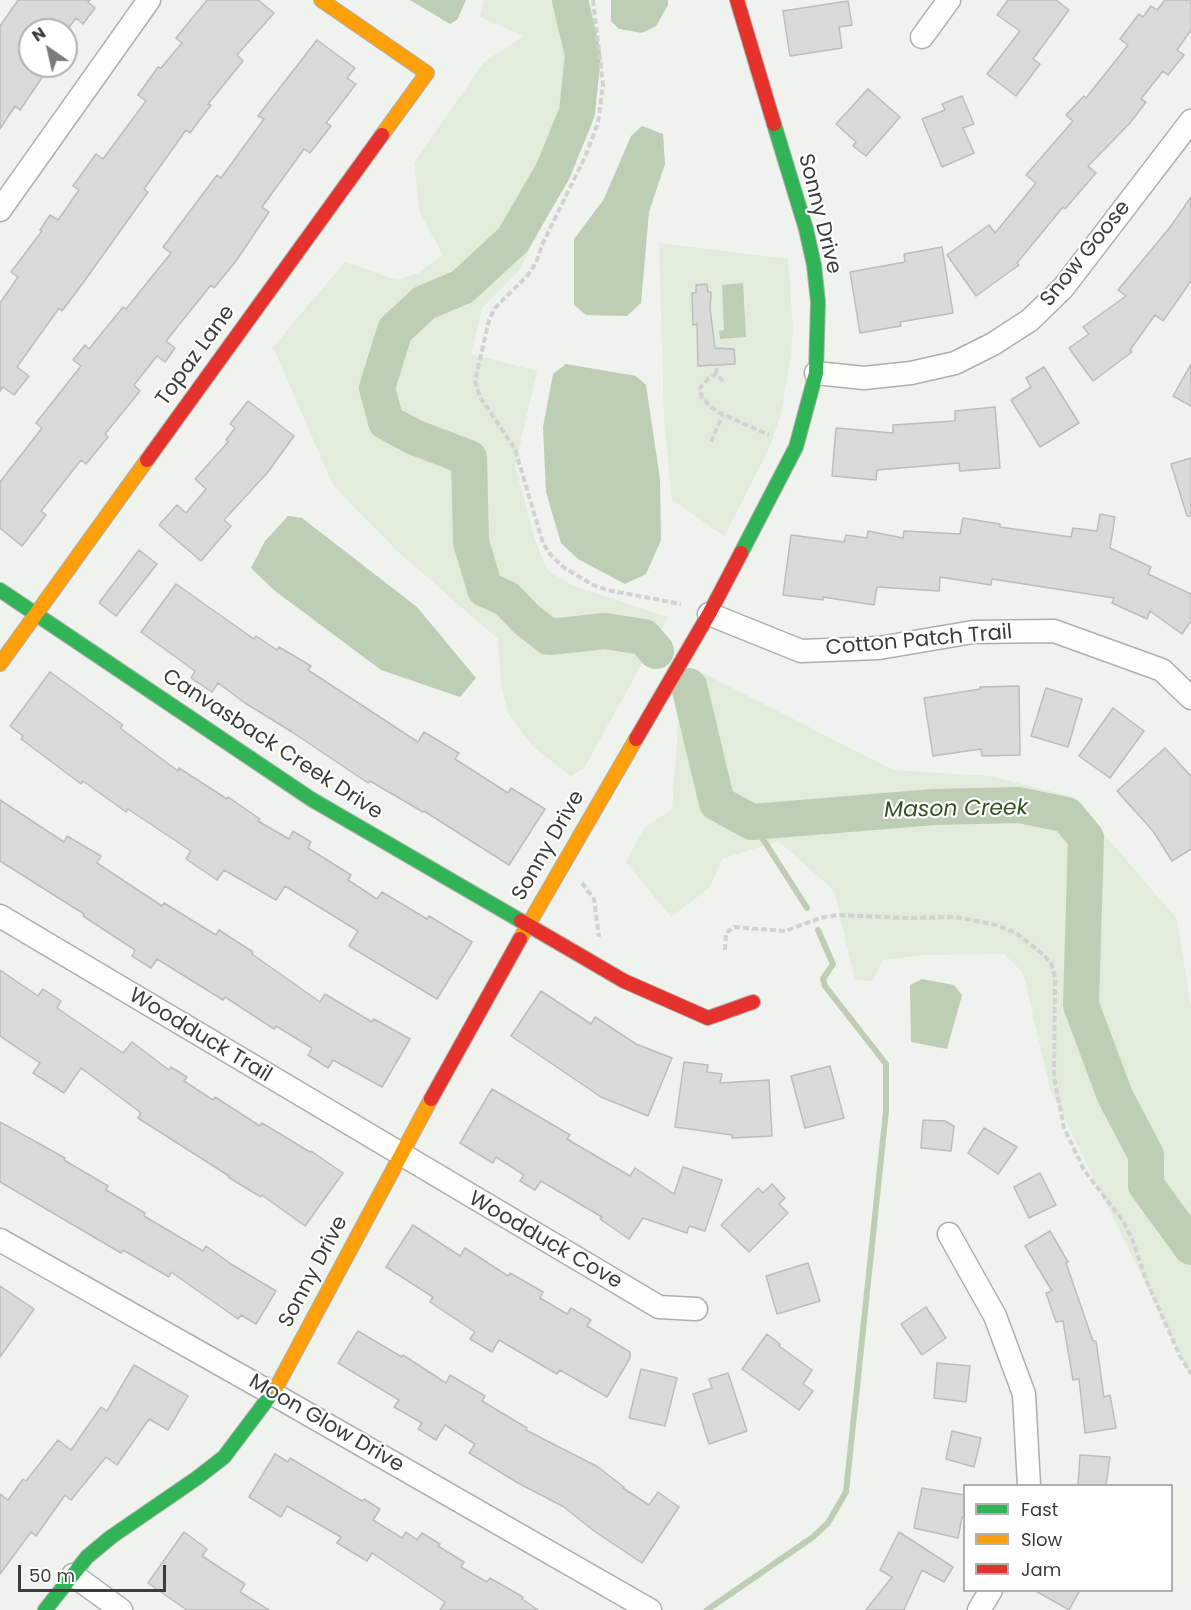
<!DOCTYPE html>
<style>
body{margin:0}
#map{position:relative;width:1191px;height:1610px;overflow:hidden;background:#eff2ed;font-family:Poppins,sans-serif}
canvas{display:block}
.legend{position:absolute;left:963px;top:1484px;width:210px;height:108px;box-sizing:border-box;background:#fff;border:2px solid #b1b1b1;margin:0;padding:8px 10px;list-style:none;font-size:18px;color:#3b3d3b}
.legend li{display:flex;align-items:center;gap:12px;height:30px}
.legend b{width:30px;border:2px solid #b1b1b1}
.north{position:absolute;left:18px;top:18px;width:60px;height:60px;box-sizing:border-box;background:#fff;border:2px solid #b1b1b1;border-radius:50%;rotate:326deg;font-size:16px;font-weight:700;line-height:24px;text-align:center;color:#3b3d3b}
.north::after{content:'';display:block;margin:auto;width:21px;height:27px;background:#7a7c79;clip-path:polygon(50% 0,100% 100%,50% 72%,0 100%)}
.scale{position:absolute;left:18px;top:1565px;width:148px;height:27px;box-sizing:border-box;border:3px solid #3b3d3b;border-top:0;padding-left:8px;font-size:18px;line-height:21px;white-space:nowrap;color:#3b3d3b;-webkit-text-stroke:4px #fff;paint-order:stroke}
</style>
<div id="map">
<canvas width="1191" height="1610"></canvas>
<ul class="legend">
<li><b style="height:8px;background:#30b455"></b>Fast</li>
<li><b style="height:8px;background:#ff9f0a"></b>Slow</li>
<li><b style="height:8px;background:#e5322d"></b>Jam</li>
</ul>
<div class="north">N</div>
<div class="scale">50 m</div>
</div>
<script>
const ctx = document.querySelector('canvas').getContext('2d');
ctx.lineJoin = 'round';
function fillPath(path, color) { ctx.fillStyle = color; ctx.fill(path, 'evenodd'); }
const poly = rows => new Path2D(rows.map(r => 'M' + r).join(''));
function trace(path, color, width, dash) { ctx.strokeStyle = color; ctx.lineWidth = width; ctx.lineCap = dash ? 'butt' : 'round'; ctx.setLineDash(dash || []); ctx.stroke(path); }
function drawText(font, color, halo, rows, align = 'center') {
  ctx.font = font + ' Poppins,sans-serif'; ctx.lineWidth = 4.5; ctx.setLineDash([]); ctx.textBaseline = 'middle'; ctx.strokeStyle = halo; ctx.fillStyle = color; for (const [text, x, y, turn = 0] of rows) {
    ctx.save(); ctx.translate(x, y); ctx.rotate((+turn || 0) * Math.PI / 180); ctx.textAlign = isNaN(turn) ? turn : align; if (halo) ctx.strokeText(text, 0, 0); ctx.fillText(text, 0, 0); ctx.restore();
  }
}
fillPath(poly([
 [484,0,584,0,594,80,592,120,569,172,519,271,482,308,471,354,537,371,515,466,535,540,547,570,571,585,668,617,584,768,571,776,533,747,508,713,501,686,498,639,396,550,333,485,273,347,345,262,397,280,419,273,443,255,420,213,414,163,484,62,524,36,480,17],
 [659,243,788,259,793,327,791,354,781,414,768,451,724,536,672,500,664,419],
 [703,673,893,770,990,776,1072,797,1177,919,1191,1007,1191,1377,1050,1088,1023,973,1004,954,922,955,883,960,872,981,855,980,834,890,778,841,722,859,710,887,671,917,626,862,644,828,672,809,679,712]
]), '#e1ecdc');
fillPath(poly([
 [410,0,466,0,457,20,450,24],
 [611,0,668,0,668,5,656,26,642,33,619,29,611,21],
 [642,126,663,134,665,164,649,212,641,303,627,316,586,315,574,305,574,239,604,199,631,136],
 [743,283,746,337,720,339,719,331,724,330,722,285],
 [566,364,636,376,646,385,660,479,661,540,646,574,625,584,578,559,561,543,546,492,543,427,553,374],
 [288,516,302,518,417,607,476,678,460,697,381,670,275,591,251,568,265,541],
 [922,979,954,985,962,995,947,1049,911,1042,910,985]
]), '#bdceb4');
trace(poly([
 [752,822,807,908],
 [707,1610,813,1537,828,1523,846,1492,886,1111,886,1064,825,986,823,979,833,964,818,930]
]), '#bdceb4', 6);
trace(poly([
 [570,0,583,55,577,112,553,171,513,240,462,287,424,303,395,330,377,388,386,422,414,437,469,458,471,542,485,589,507,599,526,619,549,637,605,631,644,637,656,651],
 [689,686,717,803,752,822,934,807,1019,805,1067,815,1086,838,1081,1005,1115,1096,1146,1155,1146,1185,1191,1247]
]), '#bdceb4', 36);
const building = poly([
 [18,0,90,0,88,2,95,8,83,24,76,18,67,30,30,30,30,66,50,66,20,110,15,106,0,129,0,26,18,0],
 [207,0,258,0,274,13,237,55,243,61,208,104,211,105,190,133,186,130,144,189,148,192,83,283,62,311,59,308,17,367,29,376,14,395,3,387,0,391,0,303,18,277,11,272,42,231,40,230,50,215,58,220,79,190,73,186,96,154,103,159,146,101,138,95,158,67,161,68,182,43,176,38,207,0],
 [1008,0,1056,0,1069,10,1033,59,1040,64,1016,96,987,74,1020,31,997,15,1008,0],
 [1165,0,1191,0,1191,30,1177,50,1184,55,1168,75,1163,71,1141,99,1146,102,1130,123,1088,166,1096,173,1065,209,1063,207,1017,263,1019,265,976,296,947,255,989,225,995,233,1036,183,1026,175,1073,121,1066,115,1084,96,1086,98,1128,45,1120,39,1139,14,1143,17,1151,6,1157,10,1165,0],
 [848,1,852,25,839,27,842,48,790,56,783,11,848,1],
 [317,40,355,68,347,78,356,84,326,123,331,126,310,153,304,149,262,207,269,212,236,261,214,288,211,285,166,341,175,348,165,362,157,356,134,385,140,391,105,434,108,437,86,464,81,460,41,511,46,515,22,546,0,528,0,482,42,428,36,423,81,366,73,360,85,345,89,349,123,307,126,309,171,253,163,247,217,175,221,178,264,119,258,116,317,40],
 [868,89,900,117,866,156,853,146,856,142,836,124,868,89],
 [962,96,974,124,963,128,974,153,942,167,922,119,945,110,942,104,962,96],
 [1191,197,1191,281,1163,321,1155,315,1130,350,1132,352,1093,381,1069,348,1089,334,1083,327,1126,296,1118,290,1171,226,1191,197],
 [942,247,953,313,900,322,901,326,860,333,850,272,905,262,904,254,942,247],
 [707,284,708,292,711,292,710,308,715,348,734,349,735,364,698,366,697,324,693,325,692,293,696,293,696,285,707,284],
 [1191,364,1191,406,1173,396,1191,364],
 [1044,367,1079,423,1040,447,1011,400,1031,387,1026,378,1044,367],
 [248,401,294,436,268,472,224,520,231,526,201,561,159,525,177,505,186,513,206,489,195,479,228,442,226,440,235,428,230,424,248,401],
 [995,407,1000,468,960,471,959,463,877,470,876,480,832,476,836,428,893,433,893,425,955,421,955,411,995,407],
 [1191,458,1191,516,1187,516,1171,464,1191,458],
 [1100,514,1115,517,1110,548,1151,567,1148,574,1191,594,1191,621,1182,634,1150,611,1147,619,1112,603,1114,598,992,579,991,585,940,577,939,591,877,587,874,605,823,597,823,600,783,595,791,535,844,542,846,535,867,538,868,531,903,538,904,531,960,534,963,518,1000,524,1000,527,1071,537,1073,528,1097,531,1100,514],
 [139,550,157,564,116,616,99,603,139,550],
 [176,584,254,639,256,636,277,650,279,647,311,666,308,670,418,742,424,732,459,753,455,759,508,793,511,788,545,809,509,865,424,811,423,812,370,781,368,783,292,732,245,703,218,683,212,692,191,678,195,671,141,632,176,584],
 [50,672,123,725,120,728,178,771,179,768,227,799,228,797,260,819,258,821,289,839,293,831,311,842,308,848,351,875,348,880,377,899,382,892,427,919,429,916,472,942,437,999,349,946,358,931,285,886,276,900,224,870,217,880,186,859,191,851,128,809,126,812,83,781,81,784,21,739,23,736,10,726,50,672],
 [1019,686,1020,755,982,756,981,749,933,756,924,698,980,689,980,687,1019,686],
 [1046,688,1082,699,1068,747,1031,736,1046,688],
 [1113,708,1144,731,1110,778,1079,756,1113,708],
 [1165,748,1191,776,1191,849,1172,861,1153,831,1117,791,1165,748],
 [0,800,64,842,67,836,101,856,97,863,162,906,164,903,216,935,219,930,253,952,252,954,320,1002,325,994,372,1022,374,1019,410,1039,382,1087,333,1060,328,1068,308,1055,312,1048,276,1026,274,1029,225,997,223,1000,157,959,151,968,132,956,135,950,83,916,84,914,0,861,0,800],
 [0,970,38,996,43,989,61,1001,57,1008,123,1053,132,1042,169,1070,171,1067,187,1077,184,1081,213,1100,215,1097,260,1126,262,1123,310,1152,311,1151,343,1173,305,1226,262,1195,261,1197,228,1177,229,1176,138,1118,141,1113,81,1068,64,1093,33,1073,40,1063,0,1036,0,970],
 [541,991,591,1024,595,1017,636,1044,672,1058,648,1116,601,1097,511,1036,541,991],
 [684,1062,708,1065,707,1072,722,1074,720,1083,769,1080,772,1136,732,1138,732,1135,675,1127,684,1062],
 [830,1066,844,1118,805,1128,791,1076,830,1066],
 [492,1089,570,1135,567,1139,630,1176,635,1168,674,1194,683,1167,722,1180,705,1231,689,1226,687,1233,643,1218,629,1239,600,1219,602,1217,541,1181,535,1190,520,1181,524,1175,496,1157,493,1163,460,1143,492,1089],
 [923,1120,945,1121,954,1126,951,1151,921,1148,923,1120],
 [0,1122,65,1158,64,1160,108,1186,106,1190,145,1213,144,1216,203,1251,206,1246,231,1264,276,1291,256,1324,241,1315,238,1319,171,1272,169,1277,123,1250,121,1253,0,1182,0,1122],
 [984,1128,1017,1147,998,1174,968,1153,984,1128],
 [1040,1173,1056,1205,1029,1218,1014,1187,1040,1173],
 [772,1184,785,1198,779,1204,788,1213,749,1252,721,1225,758,1188,763,1193,772,1184],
 [413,1225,460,1256,465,1248,508,1276,510,1273,543,1292,540,1298,567,1314,571,1308,591,1320,587,1326,630,1352,630,1358,607,1397,560,1370,557,1374,499,1340,492,1352,470,1339,475,1332,430,1302,433,1297,386,1267,413,1225],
 [1050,1231,1068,1262,1066,1263,1093,1341,1096,1341,1104,1397,1110,1395,1116,1428,1085,1433,1079,1379,1073,1380,1063,1321,1056,1322,1046,1293,1052,1291,1025,1246,1050,1231],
 [808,1263,820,1301,777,1314,766,1276,808,1263],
 [0,1286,34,1309,0,1357,0,1286],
 [926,1307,946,1338,922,1355,901,1324,926,1307],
 [358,1331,402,1357,403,1355,446,1383,450,1375,485,1396,482,1401,527,1428,526,1430,598,1467,624,1487,623,1488,649,1505,658,1492,679,1507,642,1563,594,1531,564,1507,518,1483,469,1453,475,1444,445,1425,436,1440,418,1429,422,1423,394,1407,399,1400,338,1363,358,1331],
 [767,1334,780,1344,779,1346,812,1370,803,1384,813,1391,799,1410,742,1369,767,1334],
 [937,1363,970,1366,966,1402,934,1398,937,1363],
 [134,1365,188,1396,168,1430,149,1419,117,1465,106,1457,71,1500,65,1495,36,1536,31,1532,0,1574,0,1494,8,1500,23,1479,26,1481,58,1440,71,1450,101,1407,107,1411,134,1365],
 [641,1369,677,1378,665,1426,629,1418,641,1369],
 [728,1373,747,1431,709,1444,693,1394,712,1388,709,1379,728,1373],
 [952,1431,981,1438,974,1467,946,1459,952,1431],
 [275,1454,288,1462,290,1458,362,1501,364,1499,380,1509,373,1520,402,1538,406,1532,417,1540,422,1533,440,1544,438,1546,464,1562,461,1567,487,1582,490,1578,523,1597,522,1599,538,1610,440,1610,445,1602,372,1553,367,1561,337,1543,341,1537,287,1506,281,1517,249,1497,275,1454],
 [1080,1455,1110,1457,1106,1485,1078,1485,1080,1455],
 [922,1488,964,1495,964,1518,962,1517,958,1538,914,1528,922,1488],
 [184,1532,207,1549,202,1556,245,1584,240,1592,269,1610,187,1610,148,1583,184,1532],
 [899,1532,953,1567,944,1582,922,1570,904,1610,866,1610,892,1577,880,1570,899,1532],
 [1034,1590,1080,1590,1069,1610,1034,1590]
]);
fillPath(building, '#d8dbd7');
trace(building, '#bbbeba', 1.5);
const street = poly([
 [922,37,949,0],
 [0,210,149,0],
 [816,373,864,378,911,373,955,363,993,344,1030,320,1063,288,1191,121],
 [709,614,801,651,879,648,973,632,1054,631,1162,670,1191,698],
 [0,916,659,1307,696,1309],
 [949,1234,995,1316,1024,1394,1029,1486],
 [0,1240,273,1394,650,1610],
 [73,1575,121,1610],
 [979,1610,991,1590]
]);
const fast = poly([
 [741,553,796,447,816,373,818,302,814,265,806,229,774,124],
 [0,590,311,799,521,921],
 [45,1610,87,1557,111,1537,197,1478,224,1457,276,1388]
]);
const slow = poly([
 [321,0,427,73,382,135],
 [0,664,147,460],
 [520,939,636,739],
 [276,1388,431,1099]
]);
const jam = poly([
 [737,0,774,124],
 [147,460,382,135],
 [636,739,709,614,741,553],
 [521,921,624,981,708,1018,753,1002],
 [431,1099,520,939]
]);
trace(street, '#aeb0ad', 25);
trace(fast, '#aeb0ad', 16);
trace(slow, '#aeb0ad', 16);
trace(jam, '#aeb0ad', 16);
trace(poly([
 [593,0,603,85,598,123,585,157,542,245,536,263,528,275,495,308,489,320,475,381,480,397,515,449,543,543,550,554,563,567,593,585,607,590,681,604],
 [716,374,717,365],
 [723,381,716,374,708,379,700,388,702,398,716,411,769,435],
 [711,442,723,414],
 [582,883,594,899,599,937],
 [725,950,726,933,734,927,785,931,820,918,838,915,907,918,956,917,996,925,1016,933,1044,955,1051,963,1055,977,1054,1077,1064,1128,1084,1170,1123,1221,1132,1239,1147,1282,1180,1356,1191,1374]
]), '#d2d2d2', 4, [6, 3]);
trace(street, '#fdfdfc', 22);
trace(fast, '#30b455', 14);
trace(slow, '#ff9f0a', 14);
trace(jam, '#e5322d', 14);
drawText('21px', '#3b3d3b', '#fff', [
 ["Sonny Drive",819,214,76],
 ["Snow Goose",1086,254,-51],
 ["Topaz Lane",196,356,-54],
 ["Cotton Patch Trail",919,641,-5],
 ["Canvasback Creek Drive",272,745,33],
 ["Sonny Drive",549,846,-60],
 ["Woodduck Trail",200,1036,31],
 ["Woodduck Cove",545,1241,30],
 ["Sonny Drive",314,1272,-62],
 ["Moon Glow Drive",326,1424,30]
]);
drawText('italic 22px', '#315220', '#fff', [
 ["Mason Creek",956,810,-1]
]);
</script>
